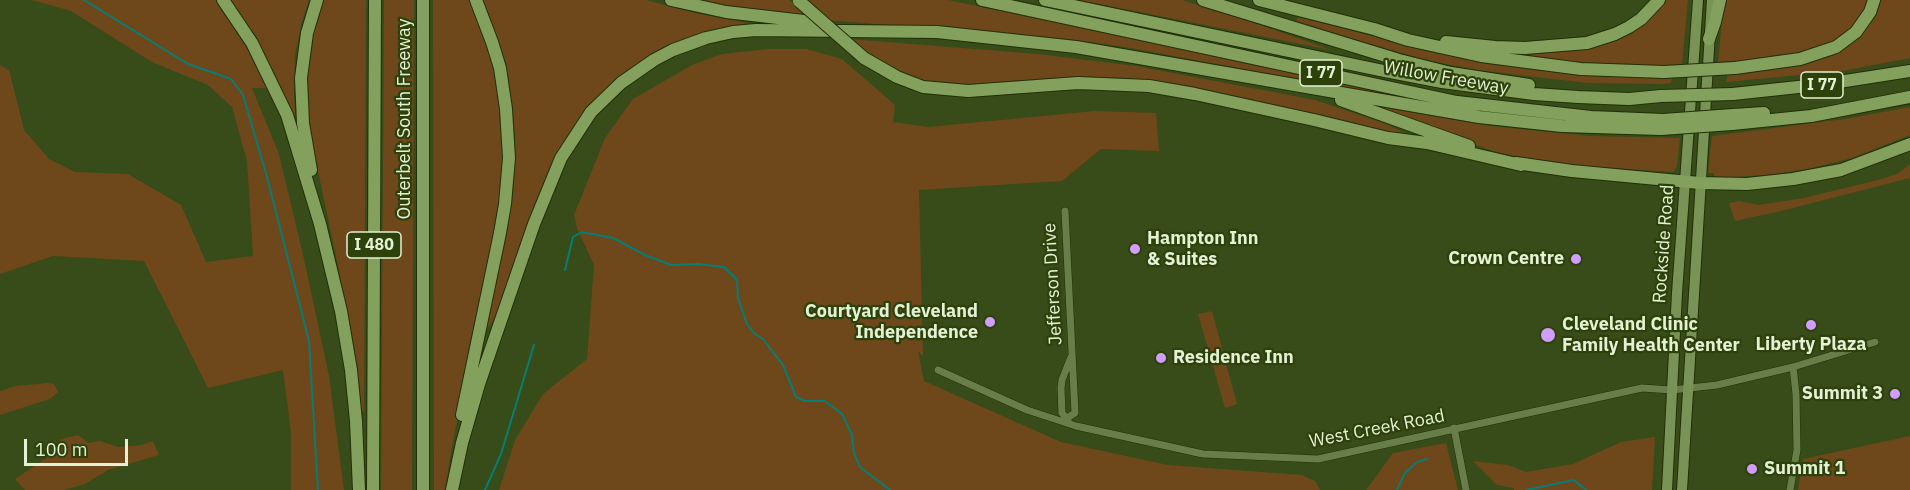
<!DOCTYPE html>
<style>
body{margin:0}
#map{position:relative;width:1910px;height:490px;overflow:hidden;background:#374c18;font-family:"IBM Plex Sans",sans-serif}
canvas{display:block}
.scale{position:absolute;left:24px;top:439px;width:104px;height:27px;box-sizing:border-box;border:3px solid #e3f1d4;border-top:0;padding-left:8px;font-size:18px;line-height:21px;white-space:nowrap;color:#e3f1d4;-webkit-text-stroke:4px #2d410b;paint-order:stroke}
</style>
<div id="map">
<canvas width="1910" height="490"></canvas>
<div class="scale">100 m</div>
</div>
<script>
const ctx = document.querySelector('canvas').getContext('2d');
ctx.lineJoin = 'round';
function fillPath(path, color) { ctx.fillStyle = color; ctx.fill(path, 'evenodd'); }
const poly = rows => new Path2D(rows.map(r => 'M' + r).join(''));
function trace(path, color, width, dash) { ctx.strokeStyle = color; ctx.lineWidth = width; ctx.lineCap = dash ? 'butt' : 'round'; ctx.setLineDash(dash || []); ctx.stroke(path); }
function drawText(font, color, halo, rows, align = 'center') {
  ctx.font = font + ' "IBM Plex Sans",sans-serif'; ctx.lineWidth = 4.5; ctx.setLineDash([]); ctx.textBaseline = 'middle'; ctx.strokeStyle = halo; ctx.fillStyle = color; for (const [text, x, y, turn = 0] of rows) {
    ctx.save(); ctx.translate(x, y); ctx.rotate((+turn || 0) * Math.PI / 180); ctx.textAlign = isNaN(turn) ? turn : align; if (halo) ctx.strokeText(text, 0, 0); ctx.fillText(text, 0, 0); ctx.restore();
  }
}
fillPath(poly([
 [32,0,223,0,275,88,252,88,279,154,304,259,329,376,344,490,291,490,291,433,283,370,208,388,144,261,53,256,0,274,0,65,9,70,24,130,49,159,75,172,128,174,181,205,206,262,253,256,247,161,232,107,208,85,152,62,71,11],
 [227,0,309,0,302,21,295,55,294,97,296,128],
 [322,0,366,0,364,411,362,412,350,323,313,147,307,99,306,73,310,38],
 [384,0,414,0,412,490,381,490],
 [433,0,471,0,492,54,505,127,504,188,452,446,445,490,434,490],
 [481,0,646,0,695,13,757,25,671,46,645,59,603,91,583,114,495,317,485,332,512,201,515,136,510,93,502,52],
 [685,0,789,0,808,18,762,13],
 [805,0,948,0,1406,96,1404,99,1131,48,1091,42,828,20],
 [1079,0,1182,0,1261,25,1331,50],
 [1664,0,1688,0,1682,65,1660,66,1575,64,1524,58,1497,51,1593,45],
 [1727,0,1868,0,1861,16,1851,29,1833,43,1799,53,1755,60,1718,62,1722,20],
 [1877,0,1910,0,1910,58,1842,71,1726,82,1728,73,1840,51],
 [1298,17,1407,45,1672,76,1671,83,1663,84,1587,83,1478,70,1431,61,1370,44,1296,21],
 [849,39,1038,54,1136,66,1315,100,1386,124,1411,136,1413,139,1169,85,975,86,918,81,880,64],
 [769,49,806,49,842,59,895,105,893,122,928,127,1095,111,1156,113,1159,151,1101,149,1062,181,919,190,923,356,918,351,924,381,1061,442,1168,465,1302,475,1315,481,1320,490,499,490,515,440,543,394,587,359,594,265,577,228,574,215,605,138,633,99,692,65,722,54],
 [1374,106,1491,126,1550,132,1591,136,1680,138,1677,165,1674,172,1596,167,1536,161,1497,152,1422,127],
 [1910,107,1910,135,1852,158,1812,168,1769,175,1714,178,1714,173,1708,173,1712,136,1845,119],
 [1910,164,1910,178,1777,212,1735,221,1729,203,1739,201,1759,205,1804,198,1878,180,1897,174],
 [1212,311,1237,404,1225,408,1198,314],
 [48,383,54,384,58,392,50,399,0,415,0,391,16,386],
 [78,435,89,443,100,441,118,447,142,445,153,441,159,455,108,470,85,484,64,490,25,490,15,479,46,458,61,439],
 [1910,436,1910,490,1798,490,1803,459],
 [1655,437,1652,490,1514,490,1514,488,1497,485,1473,461,1508,465,1526,472,1573,464,1621,442],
 [1446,443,1458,490,1366,490,1393,453]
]), '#6e481a');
trace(poly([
 [84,0,188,64,231,79,243,95,267,177,309,341,318,490],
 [565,270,573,237,582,232,613,238,645,255,671,265,698,264,724,267,737,280,738,298,747,324,754,333,763,339,783,365,796,397,805,401,825,401,842,414,852,435,854,453,860,467,890,490],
 [485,490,501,454,534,345],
 [1397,490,1405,473,1417,462,1427,459],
 [1526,490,1574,480,1586,490]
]), '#077d76', 2);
const street = poly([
 [1065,211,1075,413,1067,418],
 [938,370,1027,410,1076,426,1203,454,1318,459,1642,388,1672,390,1717,385,1793,367,1875,342],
 [1068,420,1062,413,1061,388,1062,380,1071,357],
 [1454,428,1466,490],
 [1790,490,1797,450,1796,394,1793,367]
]);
const primary = poly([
 [1667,490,1677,293,1698,0],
 [1682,490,1712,0]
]);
const highway = poly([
 [223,0,252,43,287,115,320,224,341,311,351,370,356,421,359,490],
 [423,0,423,490],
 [671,0,726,12,821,23],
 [982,0,1457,102,1591,117,1663,120],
 [1045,0,1379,70,1442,82,1534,94,1578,97,1629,99,1661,96],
 [1203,0,1399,60,1451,73,1529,85],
 [1259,0,1374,29,1408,40,1481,56,1581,69,1664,72],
 [1709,39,1715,22,1720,0],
 [1446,42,1495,47,1525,48,1587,43,1615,34,1629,27,1641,19,1659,0],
 [864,58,897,77,923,87,968,91,1078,83,1149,86,1195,94,1314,120,1388,138,1427,143,1521,165],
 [1735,68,1800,59,1836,47,1856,32,1870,12,1874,0],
 [1733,94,1826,84,1910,71],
 [1341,100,1469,146],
 [1733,115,1764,113],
 [1732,124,1811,116,1910,97],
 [1516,163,1572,171,1700,183,1747,184,1793,179,1841,170,1910,144],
 [311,170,303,123,301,78,307,33,317,0],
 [462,415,500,233,505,204,509,158,506,109,500,68,492,42,476,0],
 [373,490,375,0],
 [452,490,462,443,479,384,534,224,561,158,591,112,621,83,654,60,673,50,706,38,733,32,756,30,937,32,1076,47,1479,117,1562,126,1661,129]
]);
trace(street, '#213008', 8);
trace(primary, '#213008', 12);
trace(highway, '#213008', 14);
trace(street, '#677e49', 7);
trace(primary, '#789355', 10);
trace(highway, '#83a15d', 12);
const highwayBridge = poly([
 [799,1,864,58],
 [1664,72,1735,68],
 [1661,96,1733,94],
 [1663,120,1733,115],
 [1661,129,1732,124]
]);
trace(highwayBridge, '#213008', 14, []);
trace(highwayBridge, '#83a15d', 12);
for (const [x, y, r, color] of [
 [1135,249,6,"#d19dfe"],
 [1576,259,6,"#d19dfe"],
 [990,322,6,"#d19dfe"],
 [1811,325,6,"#d19dfe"],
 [1548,335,8,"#d19dfe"],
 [1161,358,6,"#d19dfe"],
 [1895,394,6,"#d19dfe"],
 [1752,469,6,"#d19dfe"]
]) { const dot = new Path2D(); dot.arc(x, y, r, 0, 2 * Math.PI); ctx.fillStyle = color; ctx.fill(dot); trace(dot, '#2d410b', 2); }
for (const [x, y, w] of [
 [1321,73,42],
 [1822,85,42],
 [374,245,54]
]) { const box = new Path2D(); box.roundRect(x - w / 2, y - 13, w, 26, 4.5); ctx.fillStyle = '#2d410b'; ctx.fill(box); trace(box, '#e3f1d4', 1.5); }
drawText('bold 16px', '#e3f1d4', null, [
 ["I 77",1321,73],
 ["I 77",1822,85],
 ["I 480",374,245]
]);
drawText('18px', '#e3f1d4', '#2d410b', [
 ["Willow Freeway",1446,78,10],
 ["Outerbelt South Freeway",405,119,-90],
 ["Rockside Road",1664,244,-86],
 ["Jefferson Drive",1053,284,-93],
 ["West Creek Road",1377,429,-11]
]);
drawText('bold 18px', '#e3f1d4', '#2d410b', [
 ["Hampton Inn",1147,239],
 ["& Suites",1147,260],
 ["Crown Centre",1564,259,"right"],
 ["Courtyard Cleveland",978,312,"right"],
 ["Independence",978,333,"right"],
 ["Cleveland Clinic",1562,325],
 ["Family Health Center",1562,346],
 ["Liberty Plaza",1811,345,"center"],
 ["Residence Inn",1173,358],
 ["Summit 3",1883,394,"right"],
 ["Summit 1",1764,469]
], 'left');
</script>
